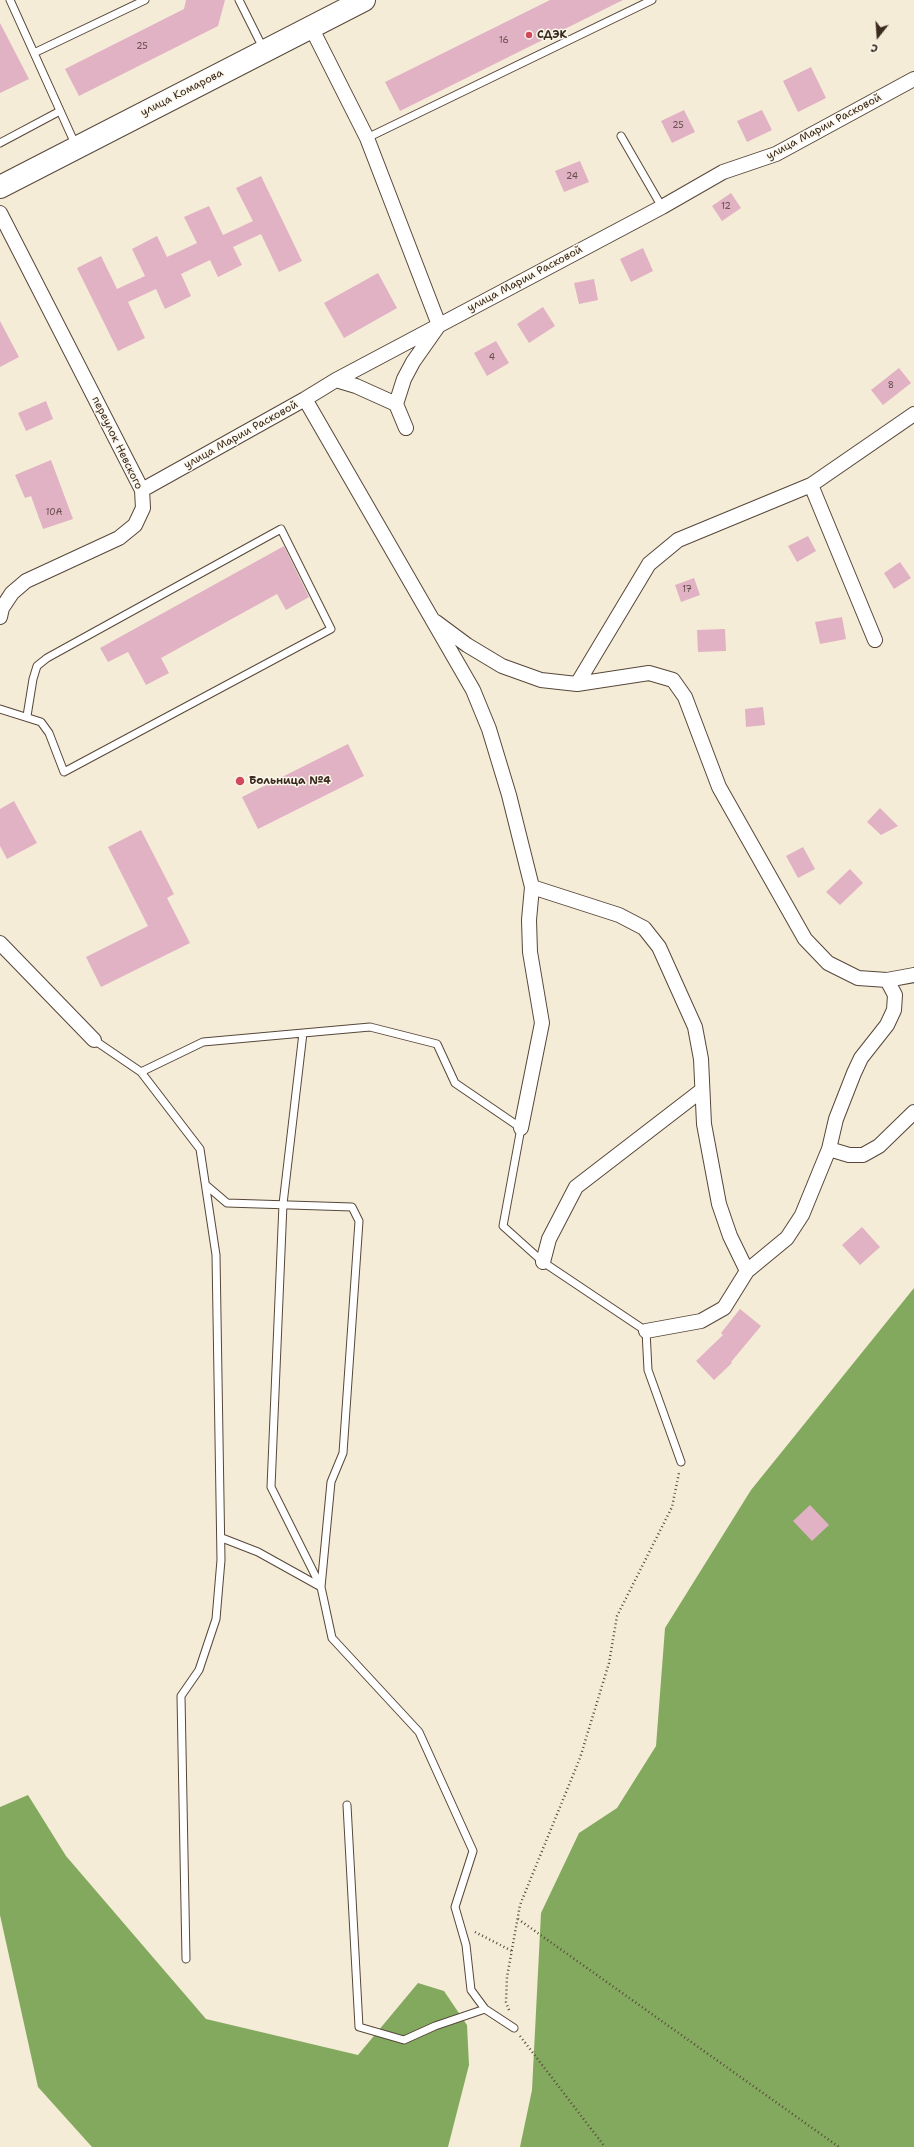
<!DOCTYPE html>
<meta charset="utf-8">
<style>
body{margin:0}
#map{position:relative;width:914px;height:2147px;overflow:hidden;background:#f5ecd7;font-family:"Shantell Sans",sans-serif}
canvas{display:block}
.north{position:absolute;left:858px;top:16px;width:40px;height:40px;-webkit-text-stroke:3px #fbf7ec;paint-order:stroke;rotate:197deg;font-size:11px;font-weight:700;line-height:16px;text-align:center;color:#3b2a1e}
.north::after{content:'';display:block;margin:auto;width:14px;height:18px;background:#3b2a1e;clip-path:polygon(50% 0,100% 100%,50% 72%,0 100%)}
</style>
<div id="map">
<canvas width="914" height="2147"></canvas>
<div class="north">С</div>
</div>
<script>
const ctx = document.querySelector('canvas').getContext('2d');
ctx.lineJoin = 'round';
function fillPath(path, color) { ctx.fillStyle = color; ctx.fill(path, 'evenodd'); }
const poly = rows => new Path2D(rows.map(r => 'M' + r).join(''));
function trace(path, color, width, dash) { ctx.strokeStyle = color; ctx.lineWidth = width; ctx.lineCap = dash ? 'butt' : 'round'; ctx.setLineDash(dash || []); ctx.stroke(path); }
function drawText(font, color, halo, rows, align = 'center') {
  ctx.font = font + ' "Shantell Sans",sans-serif'; ctx.lineWidth = 3; ctx.setLineDash([]); ctx.textBaseline = 'middle'; ctx.strokeStyle = halo; ctx.fillStyle = color; for (const [text, x, y, turn = 0] of rows) {
    ctx.save(); ctx.translate(x, y); ctx.rotate((+turn || 0) * Math.PI / 180); ctx.textAlign = isNaN(turn) ? turn : align; if (halo) ctx.strokeText(text, 0, 0); ctx.fillText(text, 0, 0); ctx.restore();
  }
}
fillPath(poly([
 [914,1288,914,2147,520,2147,532,2090,541,1913,579,1833,617,1808,656,1746,665,1628,751,1490],
 [28,1795,66,1856,206,2019,358,2055,418,1983,444,1991,467,2025,469,2065,448,2147,92,2147,38,2087,0,1915,0,1807]
]), '#83a95f');
fillPath(poly([
 [186,0,225,0,218,26,79,96,65,69,184,9],
 [550,0,623,0,400,111,385,82],
 [0,23,29,79,0,93],
 [811,67,826,98,798,112,783,81],
 [684,110,695,132,672,143,661,121],
 [762,110,772,130,747,142,737,121],
 [580,161,589,182,564,192,555,171],
 [261,176,302,261,279,272,261,234,233,247,242,265,218,277,210,260,181,274,191,296,165,309,156,289,128,302,145,338,118,351,77,268,101,256,117,289,145,276,132,249,157,236,167,257,197,243,184,217,209,206,223,235,253,221,236,188],
 [731,193,741,208,722,221,712,206],
 [643,248,653,271,631,282,620,259],
 [378,273,397,308,344,338,324,303],
 [594,279,598,300,579,304,574,283],
 [543,307,555,326,529,343,517,324],
 [0,321,19,357,0,367],
 [496,341,509,363,487,376,474,353],
 [899,368,911,383,883,405,871,390],
 [46,401,53,419,26,431,18,413],
 [51,460,73,519,43,529,31,496,25,498,15,475],
 [808,536,816,551,797,562,788,546],
 [284,546,309,597,286,610,277,594,161,658,169,673,146,685,128,652,108,662,100,648],
 [900,562,911,578,894,589,884,573],
 [694,578,700,595,681,602,675,585],
 [842,617,846,639,820,644,815,622],
 [725,629,726,651,698,652,697,630],
 [763,707,765,725,746,727,745,709],
 [348,744,364,776,258,829,242,797],
 [14,801,37,843,7,859,0,846,0,809],
 [880,808,898,826,881,835,867,822],
 [141,830,174,894,167,898,190,943,101,987,86,957,148,926,108,847],
 [803,847,815,869,798,878,786,856],
 [850,869,863,883,840,905,826,892],
 [862,1227,880,1247,860,1265,842,1245],
 [740,1309,761,1326,731,1362,732,1363,714,1380,696,1361,723,1335,721,1333],
 [810,1505,829,1525,812,1541,793,1521]
]), '#e1b1c4');
const service = poly([
 [10,0,76,146],
 [239,0,263,48],
 [34,53,145,0],
 [621,136,662,207],
 [367,138,652,0],
 [0,143,60,111],
 [0,709,41,722,49,733,64,772,331,629,281,529,47,658,37,666,33,679,27,716],
 [303,1033,283,1204,271,1487,321,1587],
 [94,1040,141,1072,203,1042,370,1027,437,1044,455,1083,521,1128,503,1226,543,1262,646,1331,648,1370,681,1462],
 [141,1072,200,1149,216,1255,221,1560,216,1619,199,1670,181,1696,186,1959],
 [207,1186,227,1203,352,1207,359,1221,343,1453,331,1482,321,1587,332,1638,419,1732,473,1851,455,1907,466,1945,471,1990,485,2009,514,2028],
 [222,1538,258,1552,321,1587],
 [347,1805,359,2027,404,2040,435,2026,485,2009]
]);
const minor = poly([
 [311,27,367,138,439,325,413,362,404,379,396,404,406,428],
 [0,213,142,490,143,508,135,525,119,538,26,581,12,593,2,608,0,617],
 [336,380,356,386,396,404],
 [305,399,473,690,489,729,509,795,532,887,619,915,644,928,659,947,695,1027,701,1059,704,1124,719,1204,730,1236,747,1271],
 [914,414,811,485,678,540,649,564,577,684,649,673,673,680,685,697,719,787,805,939,828,963,858,978,887,980,914,975],
 [811,485,875,640],
 [142,490,305,399,336,380,662,207,723,172,776,154,914,79],
 [436,622,467,645,502,666,541,680,577,684],
 [0,943,94,1040],
 [521,1128,542,1023,530,952,529,920,532,887],
 [829,1149,849,1155,863,1155,879,1146,914,1112],
 [543,1262,549,1239,576,1187,702,1090],
 [646,1331,701,1321,724,1308,747,1271,787,1238,802,1215,829,1149,836,1119,854,1073,861,1058,887,1025,894,1010,895,995,887,980]
]);
const primary = poly([
 [0,187,364,0]
]);
trace(service, '#57473a', 9);
trace(minor, '#57473a', 16);
trace(primary, '#57473a', 24);
trace(poly([
 [518,1919,839,2147],
 [475,1932,512,1951],
 [509,2010,506,2002,507,1977,520,1905,580,1758,609,1663,617,1616,672,1507,679,1473],
 [520,2036,605,2147]
]), '#57473a', 2.5, [1, 3]);
trace(service, '#fff', 7);
trace(minor, '#fff', 14);
trace(primary, '#fff', 22);
for (const [x, y, r, color] of [
 [529,35,4,"#d1495b"],
 [240,781,5,"#d1495b"]
]) { const dot = new Path2D(); dot.arc(x, y, r, 0, 2 * Math.PI); ctx.fillStyle = color; ctx.fill(dot); trace(dot, '#fbf7ec', 1.5); }
drawText('9px', '#644c48', null, [
 ["16",504,41],
 ["25",142,47],
 ["25",678,126],
 ["24",572,177],
 ["12",726,207],
 ["4",492,358],
 ["8",891,386],
 ["10А",54,513],
 ["17",687,590]
]);
drawText('bold 11px', '#3b2a1e', '#fbf7ec', [
 ["СДЭК",537,35],
 ["Больница №4",249,781]
], 'left');
drawText('11px', '#3b2a1e', '#fbf7ec', [
 ["улица Комарова",182,93,-27],
 ["улица Марии Расковой",824,127,-28],
 ["улица Марии Расковой",525,279,-28],
 ["улица Марии Расковой",241,435,-29],
 ["переулок Невского",117,443,64]
]);
</script>
